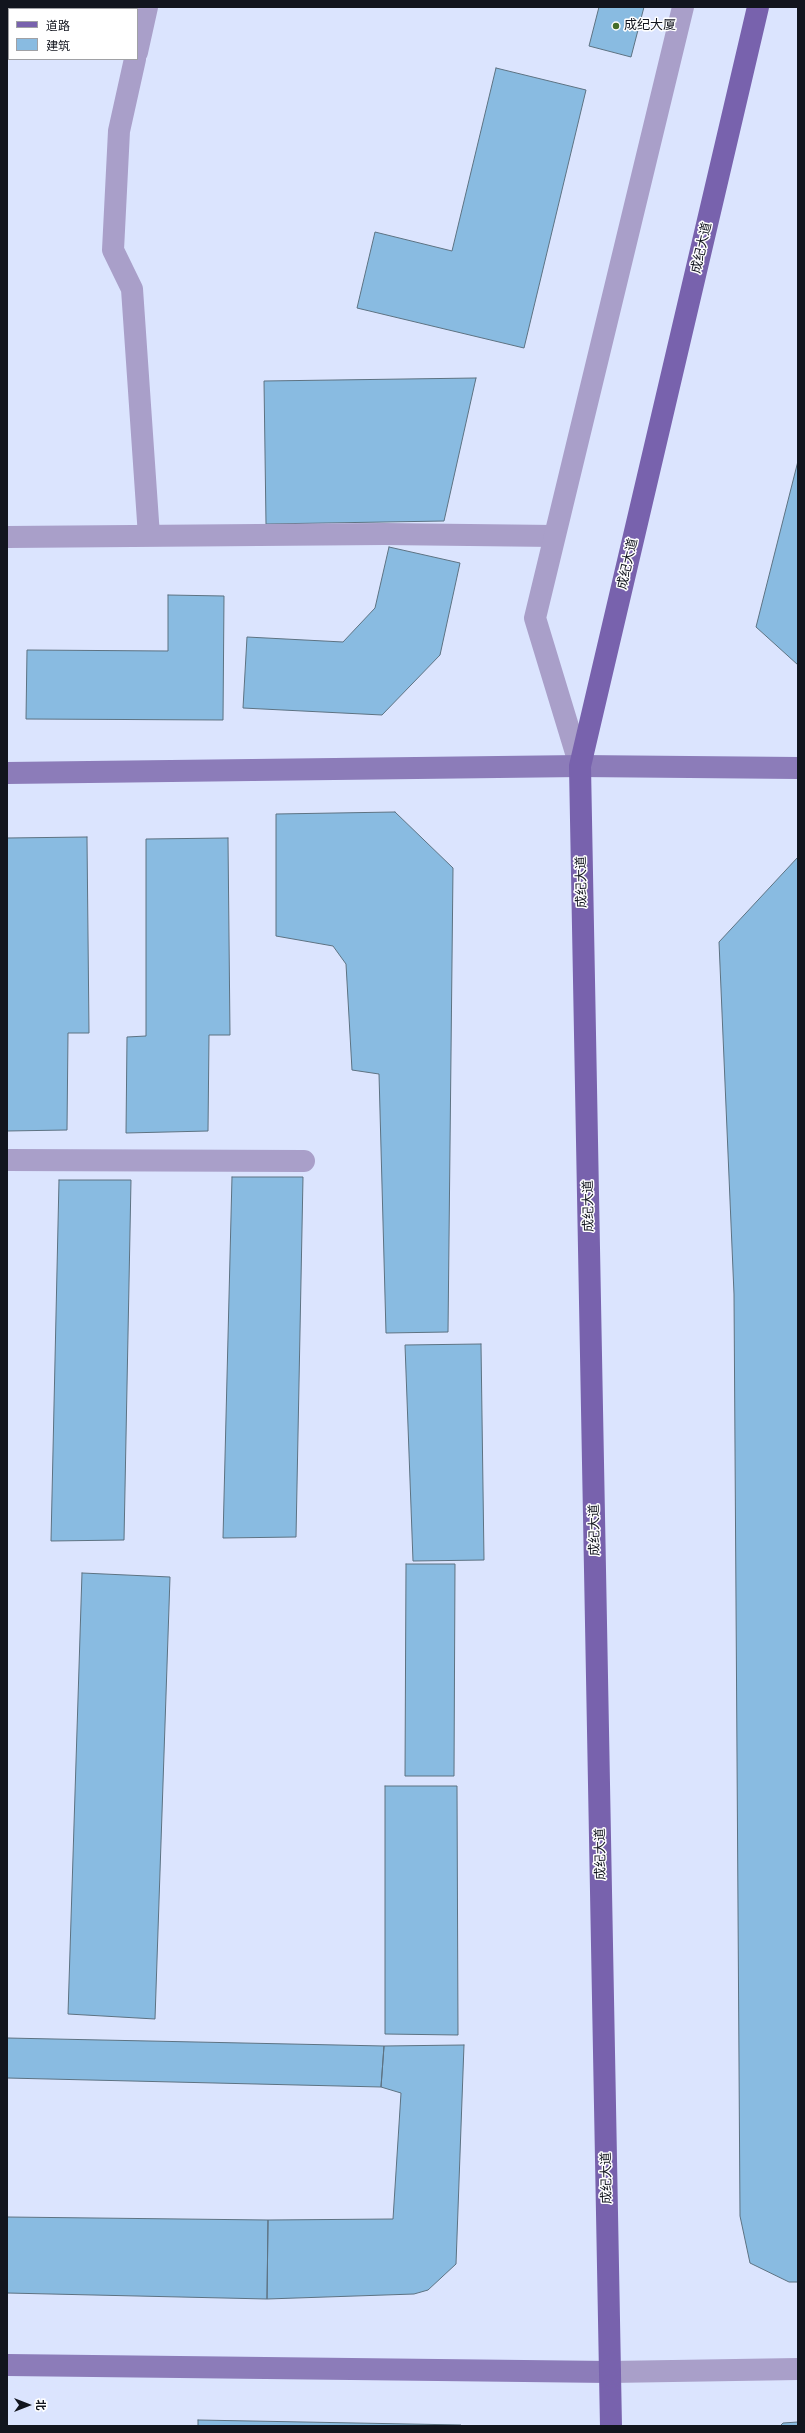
<!DOCTYPE html>
<meta charset="utf-8">
<style>
body{margin:0}
#map{position:relative;width:805px;height:2433px;overflow:hidden;background:#dbe4fe;font-family:"Varela Round","Noto Sans SC",sans-serif}
canvas{display:block}
.frame{position:absolute;inset:0;border:8px solid #12151e;pointer-events:none}
.legend{position:absolute;left:8px;top:8px;width:130px;height:52px;box-sizing:border-box;background:#fff;border:1px solid #a0a1a5;margin:0;padding:5px 7px;list-style:none;font-size:12px;color:#12151e}
.legend li{display:flex;align-items:center;gap:8px;height:20px}
.legend b{width:20px;border:1px solid #a0a1a5}
.north{position:absolute;left:8px;top:2385px;width:40px;height:40px;-webkit-text-stroke:3px #fff;paint-order:stroke;rotate:90deg;font-size:11px;font-weight:700;line-height:16px;text-align:center;color:#12151e}
.north::after{content:'';display:block;margin:auto;width:14px;height:18px;background:#12151e;clip-path:polygon(50% 0,100% 100%,50% 72%,0 100%)}
</style>
<div id="map">
<canvas width="805" height="2433"></canvas>
<div class="frame"></div>
<ul class="legend">
<li><b style="height:5px;background:#7862ad"></b>道路</li>
<li><b style="height:11px;background:#89bbe1"></b>建筑</li>
</ul>
<div class="north">北</div>
</div>
<script>
const ctx = document.querySelector('canvas').getContext('2d');
ctx.lineJoin = 'round';
function fillPath(path, color) { ctx.fillStyle = color; ctx.fill(path, 'evenodd'); }
const poly = rows => new Path2D(rows.map(r => 'M' + r).join(''));
function trace(path, color, width, dash) { ctx.strokeStyle = color; ctx.lineWidth = width; ctx.lineCap = dash ? 'butt' : 'round'; ctx.setLineDash(dash || []); ctx.stroke(path); }
function drawText(font, color, halo, rows, align = 'center') {
  ctx.font = font + ' "Varela Round","Noto Sans SC",sans-serif'; ctx.lineWidth = 3; ctx.setLineDash([]); ctx.textBaseline = 'middle'; ctx.strokeStyle = halo; ctx.fillStyle = color; for (const [text, x, y, turn = 0] of rows) {
    ctx.save(); ctx.translate(x, y); ctx.rotate((+turn || 0) * Math.PI / 180); ctx.textAlign = isNaN(turn) ? turn : align; if (halo) ctx.strokeText(text, 0, 0); ctx.fillText(text, 0, 0); ctx.restore();
  }
}
const building = poly([
 [599,7,644,7,631,57,589,46,599,7],
 [496,68,586,90,524,348,357,308,375,232,452,251,496,68],
 [476,378,444,521,266,524,264,381,476,378],
 [798,461,798,665,756,627,798,461],
 [389,547,460,563,440,655,382,715,243,708,247,637,343,642,375,608,389,547],
 [168,595,224,596,223,720,26,719,27,650,168,651,168,595],
 [395,812,453,868,448,1332,386,1333,379,1074,352,1070,346,964,333,946,276,936,276,814,395,812],
 [87,837,89,1033,68,1033,67,1130,7,1131,7,838,87,837],
 [228,838,230,1035,209,1035,208,1131,126,1133,127,1037,146,1036,146,839,228,838],
 [798,857,798,2282,789,2282,750,2263,740,2216,734,1294,719,942,798,857],
 [232,1177,303,1177,296,1537,223,1538,232,1177],
 [59,1180,131,1180,124,1540,51,1541,59,1180],
 [481,1344,484,1560,413,1561,405,1345,481,1344],
 [406,1564,455,1564,454,1776,405,1776,406,1564],
 [82,1573,170,1577,155,2019,68,2014,82,1573],
 [385,1786,457,1786,458,2035,385,2034,385,1786],
 [7,2038,384,2046,381,2087,7,2078,7,2038],
 [464,2045,456,2264,428,2290,414,2294,267,2299,268,2220,393,2219,401,2093,381,2087,384,2046,464,2045],
 [7,2217,268,2220,267,2299,7,2293,7,2217],
 [198,2420,461,2425,461,2426,198,2426,198,2420],
 [798,2422,798,2426,780,2426,783,2423,798,2422]
]);
fillPath(building, '#89bbe1');
trace(building, '#5d7282', 1);
trace(poly([
 [137,52,147,7],
 [135,59,119,131,113,250,132,289,149,536],
 [7,537,384,534,554,536]
]), '#a99fc9', 22);
trace(poly([
 [610,2372,798,2369]
]), '#a99fc9', 22);
trace(poly([
 [580,766,535,618,683,7],
 [7,1160,304,1161]
]), '#a99fc9', 22);
trace(poly([
 [7,773,580,766,798,768],
 [7,2365,610,2372]
]), '#8c7cb9', 22);
trace(poly([
 [611,2426,580,766,758,7]
]), '#7862ad', 22);
for (const [x, y, r, color] of [
 [616,26,4,"#446d29"]
]) { const dot = new Path2D(); dot.arc(x, y, r, 0, 2 * Math.PI); ctx.fillStyle = color; ctx.fill(dot); trace(dot, '#fff', 1.5); }
drawText('13px', '#12151e', '#fff', [
 ["成纪大厦",624,26]
], 'left');
drawText('13px', '#12151e', '#fff', [
 ["成纪大道",702,248,-77],
 ["成纪大道",628,564,-77],
 ["成纪大道",582,882,-91],
 ["成纪大道",589,1206,-91],
 ["成纪大道",595,1530,-91],
 ["成纪大道",601,1854,-91],
 ["成纪大道",607,2178,-91]
]);
</script>
